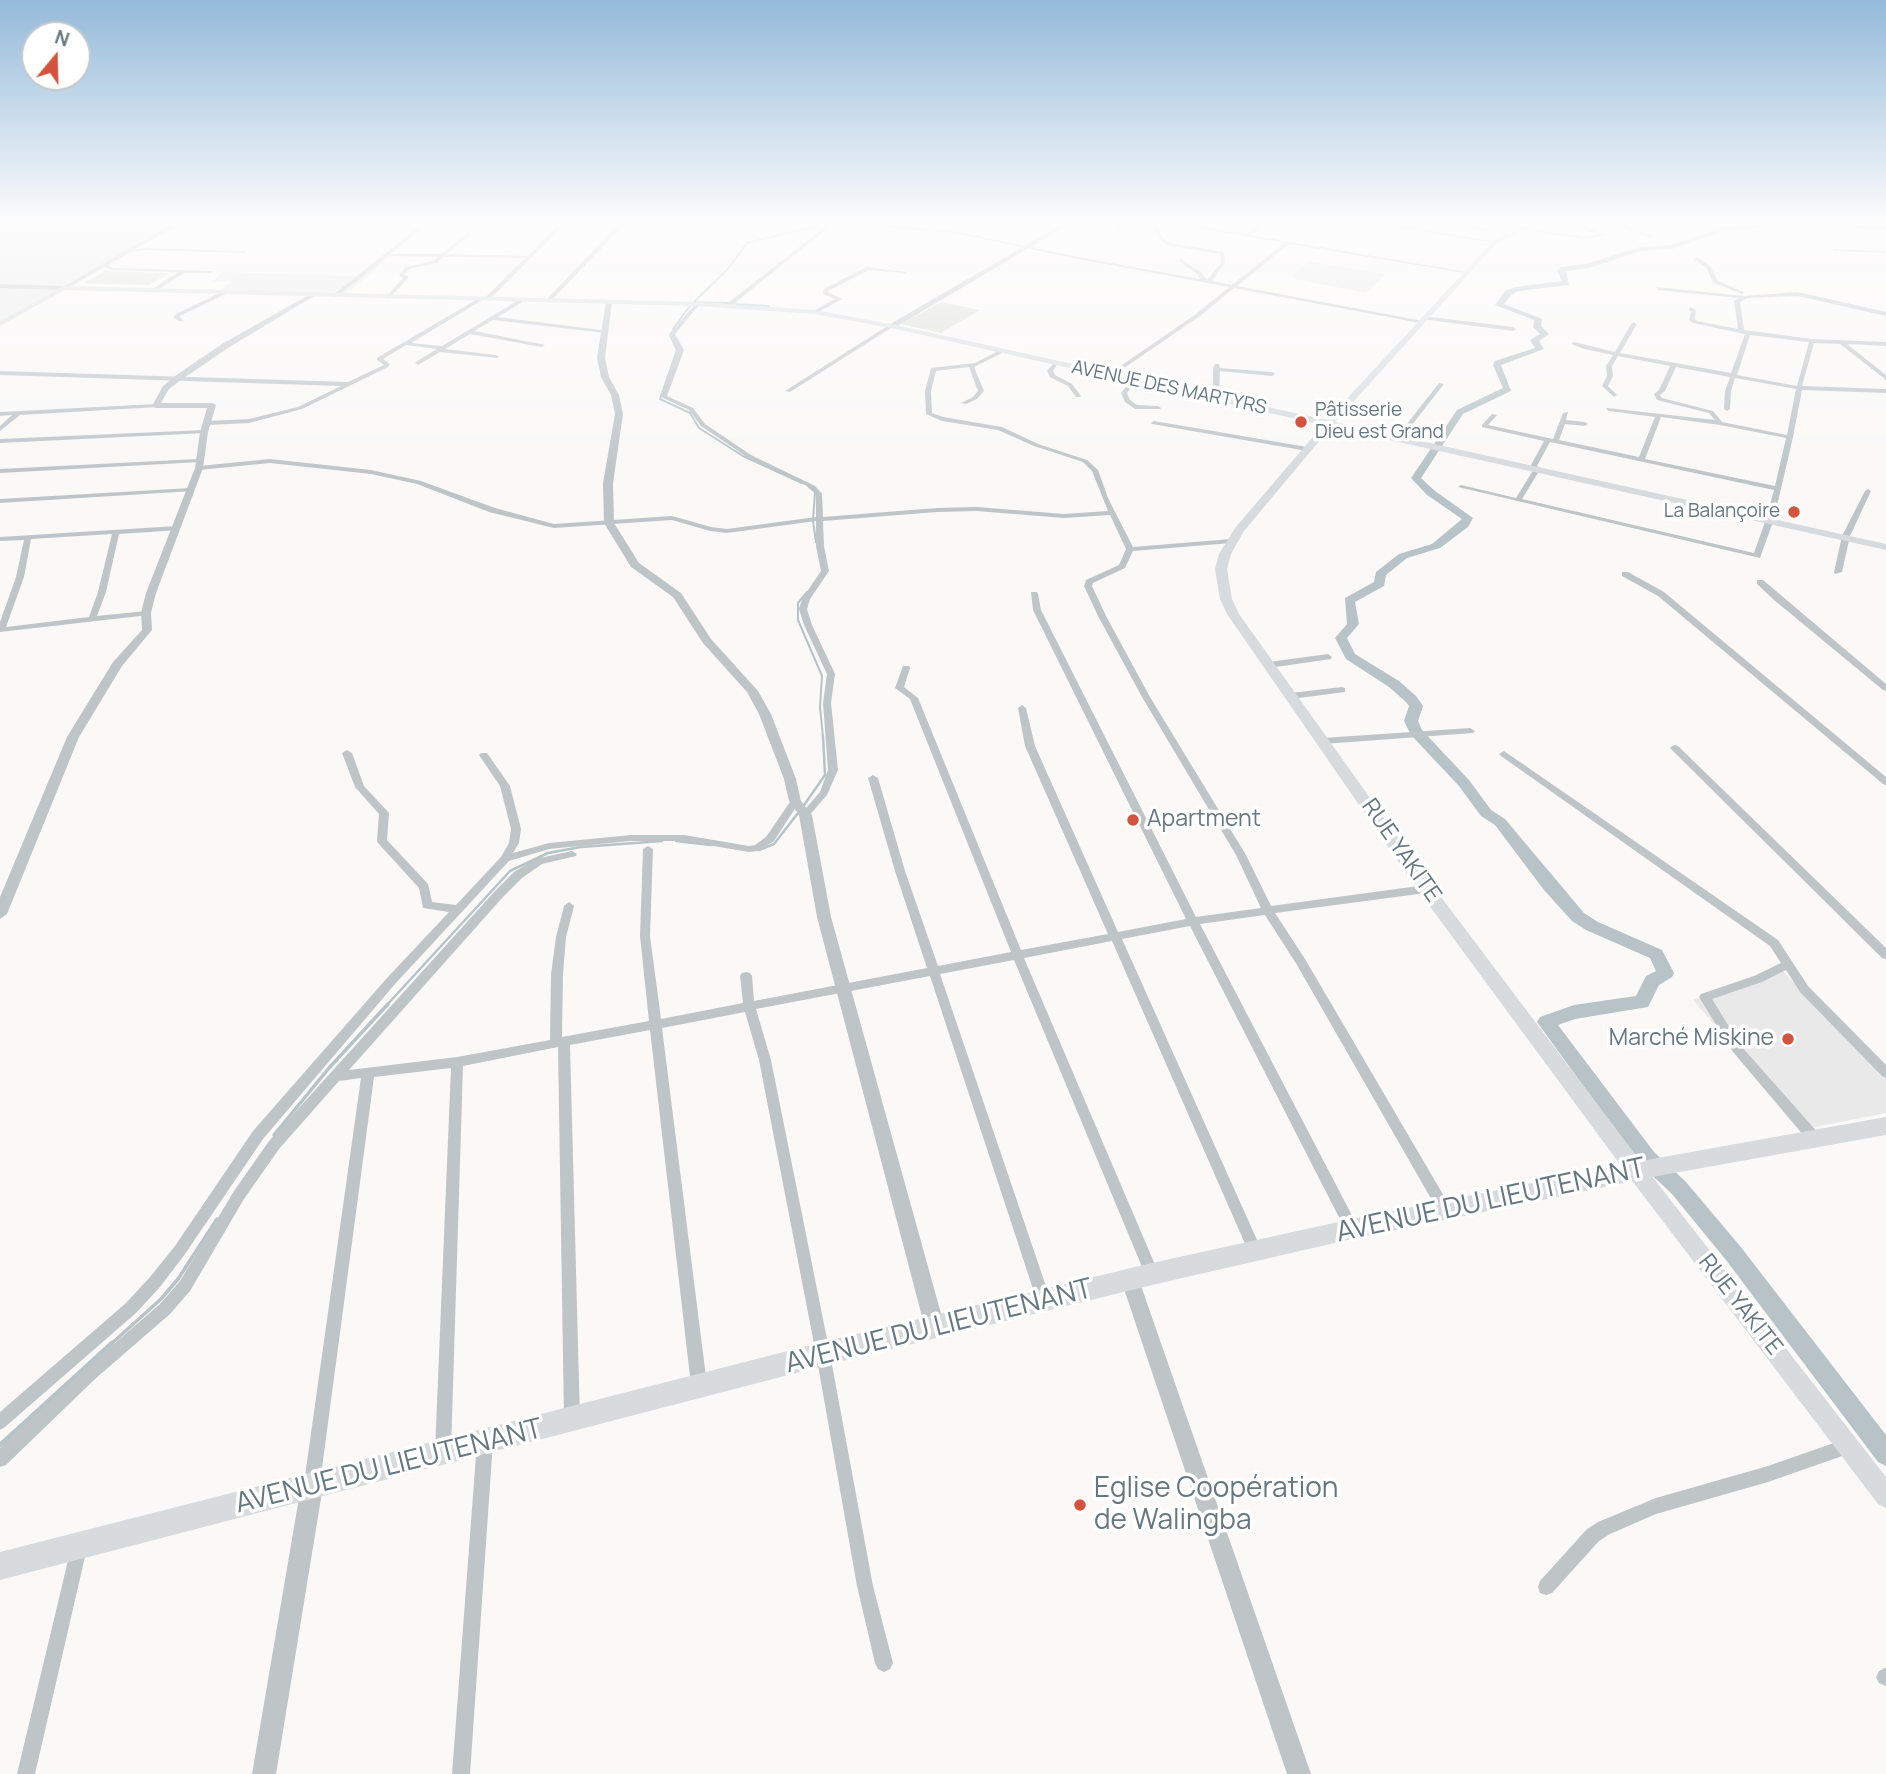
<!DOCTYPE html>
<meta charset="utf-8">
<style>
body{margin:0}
#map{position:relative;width:1886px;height:1774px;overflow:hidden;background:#faf9f8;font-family:Manrope,sans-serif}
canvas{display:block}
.north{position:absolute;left:21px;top:21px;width:70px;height:70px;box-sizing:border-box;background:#fff;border:2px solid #c2c9cc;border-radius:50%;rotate:19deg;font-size:19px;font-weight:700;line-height:28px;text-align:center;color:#677780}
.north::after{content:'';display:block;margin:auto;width:24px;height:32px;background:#d3543e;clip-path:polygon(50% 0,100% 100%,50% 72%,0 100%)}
</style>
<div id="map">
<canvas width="1886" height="1774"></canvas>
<div class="north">N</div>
</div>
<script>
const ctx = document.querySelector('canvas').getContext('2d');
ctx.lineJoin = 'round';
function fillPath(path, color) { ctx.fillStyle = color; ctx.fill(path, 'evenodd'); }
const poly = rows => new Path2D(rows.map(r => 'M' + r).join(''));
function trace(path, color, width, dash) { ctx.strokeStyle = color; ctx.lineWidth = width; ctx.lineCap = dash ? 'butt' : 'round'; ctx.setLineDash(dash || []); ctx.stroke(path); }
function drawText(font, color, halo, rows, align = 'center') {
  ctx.font = font + ' Manrope,sans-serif'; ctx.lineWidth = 7; ctx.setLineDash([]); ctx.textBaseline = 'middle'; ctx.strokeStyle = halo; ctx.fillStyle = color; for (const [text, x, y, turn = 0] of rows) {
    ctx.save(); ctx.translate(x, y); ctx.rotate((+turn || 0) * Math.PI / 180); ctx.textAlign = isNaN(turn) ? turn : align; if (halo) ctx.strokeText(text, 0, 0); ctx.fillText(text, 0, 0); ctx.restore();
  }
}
fillPath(poly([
 [0,225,173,225,0,322],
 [382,256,391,256,346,294,221,290,231,282,212,281,224,272,356,276],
 [1308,262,1313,262,1386,274,1366,293,1295,279,1291,276],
 [1779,967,1886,1078,1886,1113,1805,1129,1693,1000]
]), '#e8e9e8');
fillPath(poly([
 [105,271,169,273,149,285,84,283],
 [941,302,980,310,941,333,901,324]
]), '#daded7');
trace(poly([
 [694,302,727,270,747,243,821,225],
 [694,302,728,303],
 [735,304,769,306],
 [673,329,690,306],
 [670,335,677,350,660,399,690,413,699,428,743,456,802,483],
 [808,486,815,492,813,521,816,542],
 [807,592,798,603,798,620,822,676,820,707,823,737]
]), '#b7c3c6', 2);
trace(poly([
 [802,808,825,775,823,736],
 [676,841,711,845],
 [759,850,774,844,798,813],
 [386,1006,510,871,548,853,581,847,662,841]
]), '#b7c3c6', 2.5);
trace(poly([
 [274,1135,329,1068,388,1004],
 [110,1345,161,1299,178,1279,217,1219]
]), '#b7c3c6', 3.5);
trace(poly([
 [0,1445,112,1343]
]), '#b7c3c6', 4.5);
fillPath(poly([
 [1747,225,1784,225,1724,231,1672,249,1641,251,1589,268,1566,271,1569,285,1518,291,1511,295,1504,304,1542,319,1541,326,1549,334,1539,341,1544,349,1501,365,1511,391,1463,414,1421,478,1435,491,1473,518,1468,527,1440,548,1407,558,1386,575,1384,586,1355,602,1359,624,1347,638,1355,654,1399,681,1416,696,1423,706,1418,721,1422,730,1469,780,1491,810,1505,819,1584,913,1598,922,1662,950,1674,973,1672,977,1659,985,1648,1007,1575,1019,1558,1025,1654,1152,1686,1182,1740,1246,1886,1435,1886,1466,1878,1462,1726,1260,1672,1194,1640,1164,1537,1022,1540,1017,1574,1005,1636,996,1646,976,1656,971,1650,958,1586,930,1572,921,1544,890,1495,825,1481,816,1459,786,1411,735,1404,721,1409,706,1406,702,1389,687,1346,659,1335,638,1347,624,1345,598,1374,582,1376,572,1399,554,1432,544,1462,519,1427,495,1411,478,1457,410,1503,388,1493,365,1495,361,1535,348,1530,340,1540,334,1533,327,1534,320,1495,305,1505,291,1516,287,1562,281,1557,271,1561,267,1585,264,1640,247,1671,245,1723,227,1747,225]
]), '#b7c3c6');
fillPath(poly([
 [421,225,426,225,391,254,441,254,469,232,471,234,447,254,528,256,559,225,564,225,489,300,484,299,525,258,443,257,437,263,410,269,404,275,408,276,408,278,389,299,386,297,403,278,399,275,406,267,433,261,438,257,388,256,337,297,333,297,333,295,421,225],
 [827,225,832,225,731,306,727,306,727,304,827,225],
 [862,225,885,225,954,231,1073,256,1200,279,1197,274,1179,261,1181,259,1201,272,1207,280,1221,263,1220,254,1167,245,1159,239,1152,225,1156,225,1163,238,1170,243,1224,252,1225,263,1212,281,1232,285,1284,243,1180,225,1192,225,1246,234,1259,225,1264,225,1250,235,1467,272,1465,273,1289,244,1237,286,1423,321,1420,323,1234,288,1200,316,1111,377,1108,375,1109,374,1196,314,1229,287,1073,258,954,233,862,225],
 [1117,225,1122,225,1118,231,1114,231,1117,225],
 [1383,225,1396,225,1497,242,1495,243,1383,225],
 [1456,225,1468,225,1512,234,1510,235,1456,225],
 [1575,225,1582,225,1604,235,1584,239,1518,229,1520,228,1584,237,1597,235,1575,225],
 [1615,225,1622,225,1653,236,1649,237,1615,225],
 [1855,226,1886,227,1886,229,1857,228,1855,226],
 [145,248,245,251,247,252,245,253,145,250,129,252,127,251,145,248],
 [1832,249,1886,251,1886,253,1834,251,1832,249],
 [1695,258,1699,258,1710,266,1718,281,1743,292,1743,294,1714,283,1706,268,1695,260,1695,258],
 [103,263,113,268,211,271,213,272,211,273,184,273,155,292,153,289,178,272,112,270,101,265,103,263],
 [866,267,907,272,905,273,869,270,828,291,828,292,842,299,817,313,813,313,813,311,835,299,823,294,824,289,866,267],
 [0,284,64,286,67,288,64,290,0,288,0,284],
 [1656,287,1744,296,1798,292,1886,312,1886,316,1798,296,1747,298,1740,302,1744,330,1812,339,1886,342,1886,346,1847,344,1886,375,1886,380,1840,344,1814,343,1802,386,1886,389,1886,393,1802,390,1793,437,1774,519,1760,558,1458,487,1461,485,1516,498,1534,469,1530,467,1544,441,1482,427,1482,425,1492,414,1497,415,1488,425,1553,439,1563,413,1568,412,1566,420,1585,422,1588,424,1585,426,1565,424,1559,440,1639,457,1655,417,1609,411,1606,409,1607,408,1715,420,1709,413,1657,400,1654,394,1659,390,1670,366,1618,356,1612,366,1613,376,1608,386,1617,395,1614,397,1602,386,1607,376,1606,366,1613,355,1584,349,1571,344,1574,342,1615,352,1631,324,1634,322,1637,324,1620,353,1731,373,1745,334,1693,323,1689,320,1691,312,1688,309,1691,307,1696,310,1695,319,1697,321,1738,329,1734,301,1739,298,1658,290,1656,287],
 [1750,335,1809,342,1797,386,1737,375,1750,335],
 [1676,367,1730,377,1725,391,1724,409,1727,411,1730,409,1731,391,1735,378,1796,389,1787,435,1722,422,1713,411,1662,398,1660,395,1665,391,1676,367],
 [1661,417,1720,425,1786,438,1775,486,1645,459,1661,417],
 [1550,442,1774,490,1766,519,1754,553,1522,499,1541,468,1537,466,1550,442],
 [226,290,228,293,180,316,183,321,179,321,173,317,176,314,226,290],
 [479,298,484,299,411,343,442,346,522,298,524,301,498,317,609,331,606,333,493,320,474,331,545,345,542,347,470,334,445,349,496,355,498,356,498,358,440,352,418,365,415,363,416,362,437,349,406,345,383,359,390,364,388,367,302,409,249,423,208,425,205,423,208,421,249,419,298,407,341,386,0,375,0,371,348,382,384,365,377,360,377,358,479,298],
 [697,302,699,305,675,334,684,350,667,396,693,408,705,424,751,455,815,486,822,494,823,517,937,508,977,507,1064,514,1108,511,1092,471,1083,462,1034,446,998,430,942,421,926,414,925,391,931,368,975,363,1000,350,1004,350,1004,352,974,367,984,391,977,399,966,404,961,403,973,397,978,391,969,367,936,371,931,391,932,413,943,417,1002,427,1038,444,1087,460,1098,470,1108,498,1133,547,1231,539,1235,541,1231,543,1133,551,1125,568,1093,583,1092,586,1106,616,1150,697,1246,855,1271,906,1426,885,1431,889,1426,893,1275,913,1305,959,1451,1208,1453,1212,1451,1216,1446,1218,1441,1216,1297,965,1265,915,1200,924,1357,1225,1359,1229,1357,1233,1352,1235,1347,1233,1190,926,1122,939,1262,1251,1260,1255,1255,1257,1250,1255,1112,941,1024,958,1159,1274,1157,1279,1152,1280,1147,1279,1145,1274,1014,960,940,974,1051,1301,1049,1306,1044,1308,1039,1306,1037,1301,930,976,756,1009,771,1060,830,1354,873,1586,893,1663,890,1669,884,1672,878,1669,875,1663,857,1586,816,1354,759,1060,745,1012,662,1028,707,1385,704,1390,699,1392,694,1390,691,1385,650,1030,570,1045,580,1420,577,1425,572,1428,567,1425,564,1420,558,1047,463,1066,451,1451,449,1457,443,1459,437,1457,435,1451,451,1068,374,1077,320,1483,318,1489,312,1491,306,1489,304,1483,361,1078,339,1081,279,1149,244,1199,190,1291,170,1314,95,1379,6,1465,0,1467,0,1448,85,1369,160,1304,180,1281,234,1191,269,1141,495,891,514,872,535,859,572,851,577,854,576,856,542,864,522,878,503,897,349,1070,457,1057,550,1040,551,974,556,937,564,906,569,902,574,906,566,937,563,974,562,1037,649,1021,640,936,643,849,648,846,653,849,650,936,661,1019,743,1003,740,976,742,973,746,972,750,973,752,976,754,1001,927,968,895,871,868,778,873,775,878,778,905,871,938,966,1011,952,910,699,895,688,903,666,909,666,910,668,904,687,918,698,1021,950,1108,934,1025,746,1018,708,1022,705,1026,708,1035,746,1118,932,1186,919,1033,610,1031,592,1037,592,1038,594,1041,610,1196,917,1261,908,1236,855,1142,697,1098,616,1084,586,1086,580,1119,565,1126,549,1110,515,1064,518,977,511,937,512,823,521,824,546,829,571,810,599,807,609,812,625,835,674,831,703,838,770,827,795,808,817,805,818,800,815,820,792,828,770,823,703,827,674,804,625,799,609,802,599,821,571,816,546,816,521,727,533,710,531,672,520,554,528,489,512,417,484,371,474,270,463,199,470,196,468,199,466,270,459,371,470,421,481,495,508,554,524,672,516,711,527,727,529,816,517,816,494,811,488,747,457,701,426,689,410,661,397,678,350,669,334,697,302],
 [1423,316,1513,327,1516,329,1513,331,1421,319,1423,316],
 [889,325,894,326,790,392,785,391,889,325],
 [1055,361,1058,363,1053,371,1055,375,1072,384,1081,396,1080,397,1076,397,1068,386,1050,377,1047,371,1055,361],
 [1215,364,1219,364,1220,368,1272,372,1275,374,1272,376,1220,371,1219,398,1216,400,1213,398,1213,369,1215,364],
 [1132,379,1137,380,1127,393,1130,400,1137,405,1158,406,1161,408,1160,409,1135,409,1125,402,1121,393,1132,379],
 [1439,383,1444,384,1400,440,1396,440,1396,438,1439,383],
 [156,404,159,406,158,407,20,415,0,431,0,426,12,415,0,416,0,412,156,404],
 [1154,421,1307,447,1310,449,1307,451,1152,424,1151,423,1154,421],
 [204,430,207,432,206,433,0,443,0,439,204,430],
 [198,459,201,461,200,462,0,473,0,469,198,459],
 [191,488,194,490,193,491,0,503,0,499,191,488],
 [1868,489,1871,491,1850,536,1842,572,1835,574,1834,572,1842,536,1865,491,1868,489],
 [177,526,180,526,180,530,119,534,106,592,97,616,146,611,149,611,149,615,0,632,0,622,16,577,24,540,0,541,0,537,177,526],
 [112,534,98,592,89,617,6,627,24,577,31,539,112,534],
 [1622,572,1628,572,1664,592,1886,777,1886,785,1883,784,1658,596,1622,576,1622,572],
 [1757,580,1763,580,1886,684,1886,691,1883,690,1774,600,1757,584,1757,580],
 [1328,654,1332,657,1331,659,1269,668,1265,665,1269,662,1328,654],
 [1342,687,1345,688,1345,692,1291,699,1287,696,1291,693,1342,687],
 [1470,728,1475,731,1473,733,1323,744,1318,741,1323,738,1470,728],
 [1675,745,1678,746,1886,948,1886,959,1882,958,1672,750,1670,748,1672,746,1675,745],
 [347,750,352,753,364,786,389,813,387,840,428,884,432,902,456,905,501,857,509,843,511,829,500,786,479,755,481,753,487,753,510,786,521,829,519,843,513,853,549,843,631,835,684,835,749,846,755,845,766,837,792,799,798,799,800,801,774,841,758,851,749,852,684,841,631,841,549,849,509,861,395,984,263,1139,185,1254,160,1287,136,1313,5,1427,0,1430,0,1412,126,1303,150,1277,175,1246,253,1131,387,978,449,912,423,908,419,888,378,843,377,841,379,814,355,787,342,753,347,750],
 [1504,751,1778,940,1808,986,1886,1065,1886,1078,1882,1076,1800,992,1786,970,1762,982,1712,999,1741,1046,1820,1135,1821,1139,1820,1143,1815,1144,1810,1143,1733,1052,1699,997,1701,994,1754,976,1781,963,1770,946,1501,756,1499,754,1504,751],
 [485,1434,490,1437,493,1442,470,1774,452,1774,477,1442,480,1437,485,1434],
 [1848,1438,1854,1440,1856,1446,1854,1452,1848,1454,1768,1482,1656,1514,1610,1534,1599,1541,1552,1593,1546,1595,1540,1593,1538,1587,1540,1581,1587,1529,1598,1522,1656,1498,1768,1466,1848,1438],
 [79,1540,85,1542,87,1548,35,1774,17,1774,71,1548,73,1542,79,1540],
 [1885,1668,1886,1668,1886,1686,1879,1683,1876,1677,1879,1671,1885,1668]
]), '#bfc4c7');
fillPath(poly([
 [170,225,178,225,66,289,61,288,170,225],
 [617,225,624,225,550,302,546,302,546,300,617,225],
 [1060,225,1068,225,894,328,887,326,1060,225],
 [312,293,314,296,228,348,181,380,169,389,161,403,212,403,216,405,208,432,203,468,156,593,151,613,152,630,122,666,79,737,7,914,0,919,0,897,67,737,113,662,142,630,141,613,146,593,195,468,200,432,207,408,156,408,152,406,163,386,175,376,222,344,312,293],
 [609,300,612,302,605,358,609,377,619,395,623,414,613,483,614,523,639,563,681,593,711,639,758,691,771,714,796,779,801,801,812,815,831,917,945,1328,942,1335,935,1337,928,1335,925,1328,817,917,799,815,789,801,784,779,759,714,747,692,703,643,673,597,631,567,604,523,603,483,615,414,611,395,601,377,597,358,606,302,609,300],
 [1130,1271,1137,1274,1139,1280,1311,1774,1287,1774,1121,1280,1123,1274,1130,1271],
 [312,1475,320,1478,323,1486,276,1774,252,1774,301,1486,304,1478,312,1475]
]), '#bfc4c7');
fillPath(poly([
 [1526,225,1535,225,1497,243,1335,422,1886,544,1886,550,1331,427,1244,531,1231,554,1227,569,1232,599,1239,614,1432,885,1644,1166,1886,1477,1886,1508,1878,1504,1630,1178,1420,893,1227,614,1220,599,1215,569,1219,554,1235,528,1323,425,891,328,815,314,697,306,65,290,0,326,0,321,64,286,697,302,815,310,891,324,1327,420,1493,241,1526,225]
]), '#d7dbde');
fillPath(poly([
 [1886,1117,1886,1135,1663,1175,1352,1239,1152,1285,823,1366,0,1580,0,1552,823,1342,1152,1263,1352,1219,1663,1157,1886,1117]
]), '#d7dbde');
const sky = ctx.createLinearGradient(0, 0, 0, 474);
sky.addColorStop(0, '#94bada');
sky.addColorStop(0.47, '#fdfcfc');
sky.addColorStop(1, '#fdfcfc00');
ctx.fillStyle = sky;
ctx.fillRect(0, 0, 1886, 474);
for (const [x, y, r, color] of [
 [1301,422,7,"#d3543e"],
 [1794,512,7,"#d3543e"],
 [1133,820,7,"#d3543e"],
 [1788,1039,7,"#d3543e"],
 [1080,1505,7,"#d3543e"]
]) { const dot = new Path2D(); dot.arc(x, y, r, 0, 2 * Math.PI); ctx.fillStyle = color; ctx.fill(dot); trace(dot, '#fff', 2.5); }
drawText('19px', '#677780', '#fff', [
 ["AVENUE DES MARTYRS",1169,388,12]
]);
drawText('19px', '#677780', '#fff', [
 ["Pâtisserie",1315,411],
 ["Dieu est Grand",1315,433],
 ["La Balançoire",1780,512,"right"]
], 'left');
drawText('23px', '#677780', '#fff', [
 ["Apartment",1147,820],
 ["Marché Miskine",1774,1039,"right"]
], 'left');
drawText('23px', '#677780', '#fff', [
 ["RUE YAKITE",1401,851,55],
 ["RUE YAKITE",1740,1305,52]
]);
drawText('28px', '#677780', '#fff', [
 ["AVENUE DU LIEUTENANT",1491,1201,-12],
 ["AVENUE DU LIEUTENANT",939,1327,-14],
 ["AVENUE DU LIEUTENANT",389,1467,-14]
]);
drawText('28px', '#677780', '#fff', [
 ["Eglise Coopération",1094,1489],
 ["de Walingba",1094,1521]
], 'left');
</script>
